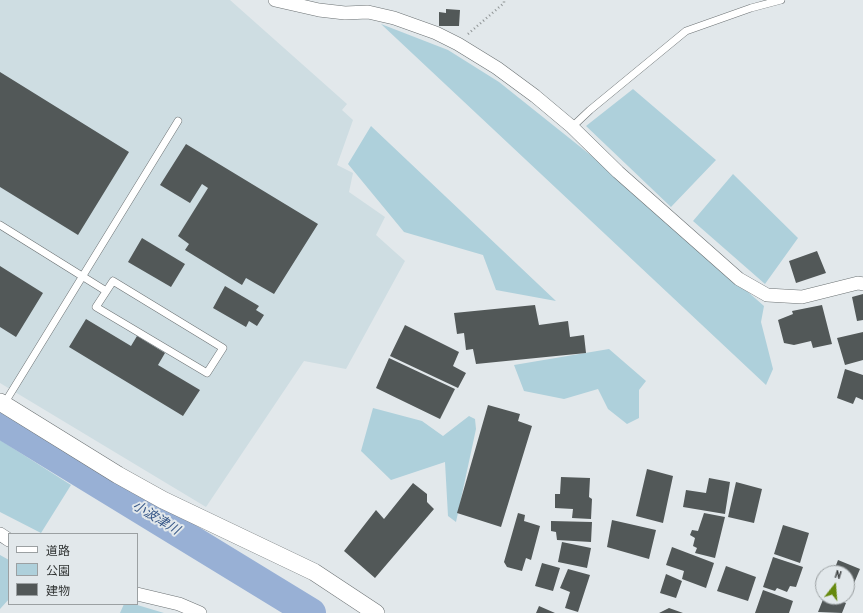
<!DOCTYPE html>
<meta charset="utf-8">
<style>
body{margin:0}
#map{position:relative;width:863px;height:613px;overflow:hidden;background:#e2e8eb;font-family:"PT Sans Narrow","Noto Sans JP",sans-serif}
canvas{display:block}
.legend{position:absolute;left:8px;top:533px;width:130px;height:72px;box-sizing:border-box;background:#e2e8eb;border:1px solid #9ba0a2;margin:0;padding:5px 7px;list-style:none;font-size:12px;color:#313434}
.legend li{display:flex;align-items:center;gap:8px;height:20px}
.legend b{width:20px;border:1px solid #9ba0a2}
.north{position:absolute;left:815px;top:565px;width:40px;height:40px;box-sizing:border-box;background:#e2e8eb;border:1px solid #9ba0a2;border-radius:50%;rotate:17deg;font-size:11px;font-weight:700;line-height:16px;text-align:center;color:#313434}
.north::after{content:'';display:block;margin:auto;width:14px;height:18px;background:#66890d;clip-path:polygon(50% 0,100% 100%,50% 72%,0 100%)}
</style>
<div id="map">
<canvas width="863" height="613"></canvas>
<ul class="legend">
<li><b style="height:5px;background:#fff"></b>道路</li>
<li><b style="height:11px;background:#aed0db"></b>公園</li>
<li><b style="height:11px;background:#525858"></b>建物</li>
</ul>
<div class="north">N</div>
</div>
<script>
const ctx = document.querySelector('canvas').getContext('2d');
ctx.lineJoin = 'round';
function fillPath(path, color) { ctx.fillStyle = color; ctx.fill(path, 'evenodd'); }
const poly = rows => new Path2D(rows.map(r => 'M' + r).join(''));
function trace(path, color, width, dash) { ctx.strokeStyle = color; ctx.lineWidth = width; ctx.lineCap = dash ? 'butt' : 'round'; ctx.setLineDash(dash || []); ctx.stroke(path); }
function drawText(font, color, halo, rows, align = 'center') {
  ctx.font = font + ' "PT Sans Narrow","Noto Sans JP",sans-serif'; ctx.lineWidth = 4; ctx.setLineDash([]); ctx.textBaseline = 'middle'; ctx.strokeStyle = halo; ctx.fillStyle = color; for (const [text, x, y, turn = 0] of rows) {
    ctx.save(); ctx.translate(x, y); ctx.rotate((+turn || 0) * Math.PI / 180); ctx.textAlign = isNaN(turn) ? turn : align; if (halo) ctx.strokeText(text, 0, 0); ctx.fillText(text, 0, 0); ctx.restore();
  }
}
fillPath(poly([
 [0,0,230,0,347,104,342,110,353,120,337,165,353,173,349,192,385,217,376,235,405,261,346,369,304,361,206,507,0,383]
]), '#cedde2');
fillPath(poly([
 [381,24,448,50,499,82,603,165,764,306,761,322,773,369,766,385],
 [633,89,716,160,671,207,586,126],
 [371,126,556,301,496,290,483,255,404,232,348,164],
 [733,174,798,238,765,284,693,221],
 [609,349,646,381,639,390,639,418,627,424,608,409,598,389,564,399,524,391,514,365],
 [373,408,422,421,443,436,469,416,475,419,476,429,456,522,448,516,445,462,391,480,361,451],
 [0,440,71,485,41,533,0,512],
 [0,555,9,560,9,599,0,609],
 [124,604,134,604,164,613,120,613]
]), '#aed0db');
trace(poly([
 [0,423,311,613]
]), '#98b0d5', 30);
fillPath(poly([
 [446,9,460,10,459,26,439,26,439,12,446,13],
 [0,72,129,152,78,235,0,187],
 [186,144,318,224,274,294,246,278,242,285,185,250,189,244,178,236,208,188,202,184,190,203,160,185],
 [142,238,185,264,171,287,128,262],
 [817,251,826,273,796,283,789,261],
 [0,266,43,293,16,337,0,327],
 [225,286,259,306,256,310,264,315,257,326,249,321,246,327,213,308],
 [863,294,863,320,857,321,852,297],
 [535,305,539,325,568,321,570,337,584,335,586,353,476,364,473,349,466,350,464,333,457,334,454,313],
 [822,305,832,344,813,348,811,341,794,345,784,343,778,320,793,314,792,311],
 [86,319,131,346,137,336,165,353,158,365,200,390,183,416,69,347],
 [405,325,459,352,453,366,466,373,458,388,390,356],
 [863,332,863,360,845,365,837,338],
 [389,358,455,389,440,419,376,388],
 [845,369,863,375,863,400,856,397,853,404,837,398],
 [488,405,520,414,518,421,532,426,501,527,457,513],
 [647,469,673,476,663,523,636,516],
 [561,477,590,478,589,497,592,499,591,519,572,518,573,509,555,508,555,494,560,494],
 [709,478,730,482,725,514,683,507,686,490,706,493],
 [736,482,762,489,754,523,728,517],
 [413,483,427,494,427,502,434,509,375,578,344,551,376,510,384,519],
 [518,513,525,515,524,521,540,526,531,560,526,558,522,571,507,567,504,562],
 [704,513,725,517,715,558,695,553,697,548,693,546,695,538,690,535,692,530,698,531],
 [612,520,656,530,649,559,607,547],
 [551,521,592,522,591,542,557,540,556,532,551,531],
 [783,525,809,533,800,563,774,554],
 [562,542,591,548,587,568,558,562],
 [672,547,714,563,706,588,682,579,684,571,666,565],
 [773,557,803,567,796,587,790,586,787,592,777,588,775,591,763,587],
 [838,560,860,569,852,588,847,587,847,573,833,573],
 [542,563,560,568,553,591,535,586],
 [726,566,756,577,748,601,717,591],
 [568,569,590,575,578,612,565,608,570,592,560,588],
 [666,574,682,581,676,598,660,593],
 [763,590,793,601,789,613,755,613],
 [824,597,833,597,846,603,842,613,818,612],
 [539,606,555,613,536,613],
 [669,608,683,613,659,613]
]), '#525858');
const service = poly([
 [572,127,590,110,686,31,751,8,781,0],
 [0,225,106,291],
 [113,281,223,348,207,373,96,307,113,281],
 [4,404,178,121]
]);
const minor = poly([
 [275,0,319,10,345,13,368,12,394,18,436,33,458,44,497,68,535,96,572,127,618,172,739,279,767,295,802,297,858,283,863,284],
 [0,534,9,540],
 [137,594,179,604,200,613]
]);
const tertiary = poly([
 [0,402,118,475,163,500,314,572,376,613]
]);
trace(service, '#6c7274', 8);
trace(minor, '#6c7274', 14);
trace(tertiary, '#6c7274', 18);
trace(poly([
 [468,34,504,3,504,0]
]), '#8e9394', 2.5, [1, 3]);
trace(service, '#fff', 7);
trace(minor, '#fff', 13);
trace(tertiary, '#fff', 17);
drawText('italic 13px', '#345586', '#e2e8eb', [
 ["小波津川",156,518,31]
]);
</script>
